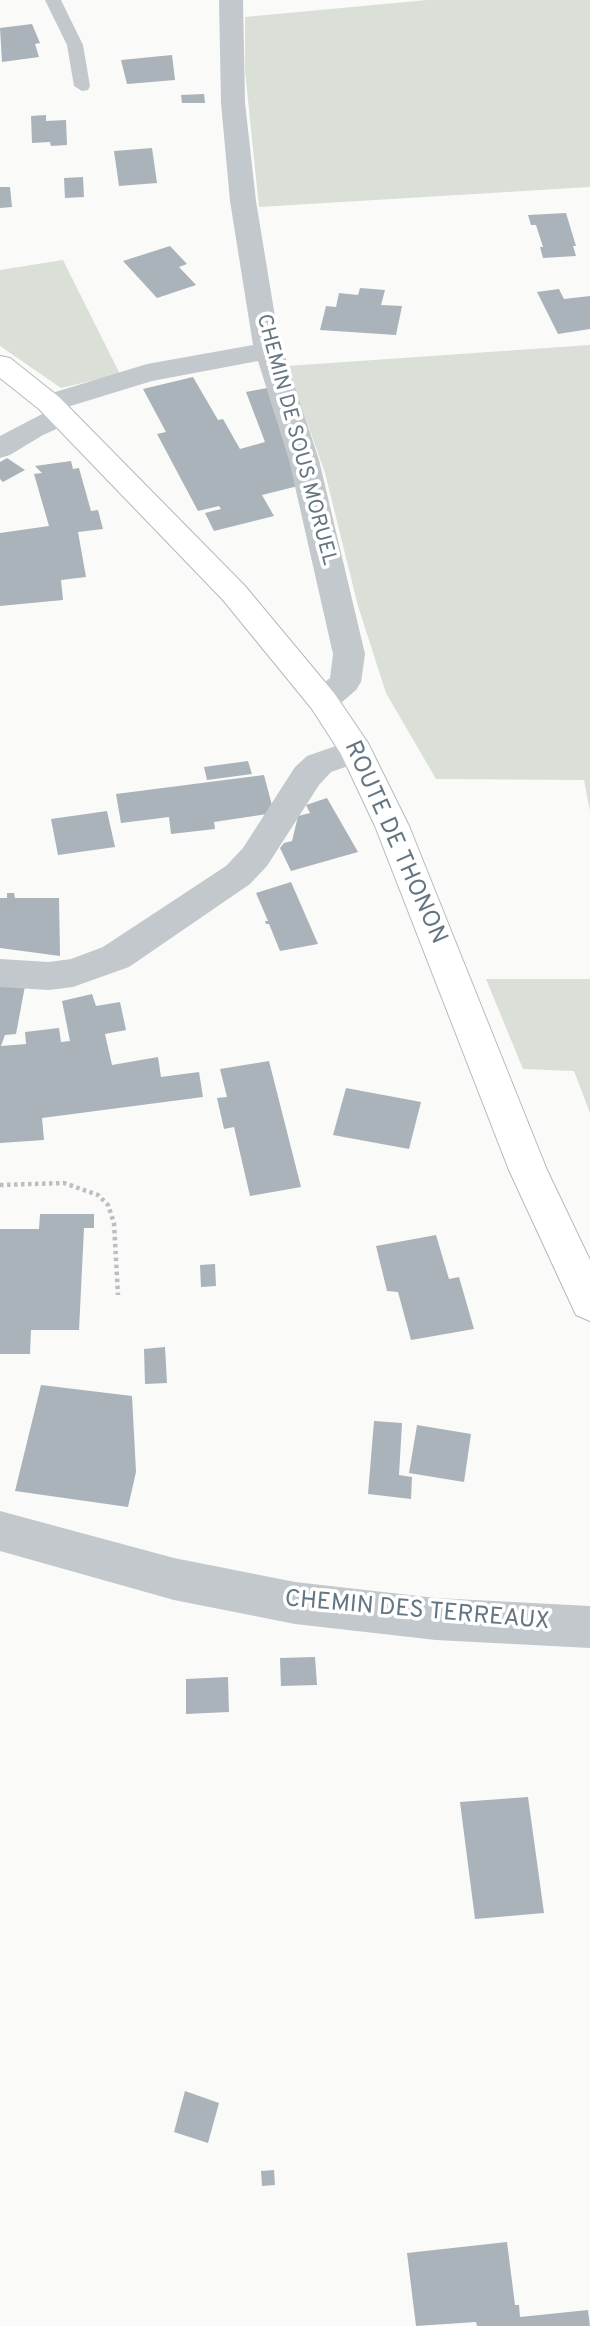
<!DOCTYPE html>
<style>
body{margin:0}
canvas{display:block;background:#fafaf8}
</style>
<canvas width="590" height="2326"></canvas>
<script>
const ctx = document.querySelector('canvas').getContext('2d');
ctx.lineJoin = 'round';
function fillPath(path, color) { ctx.fillStyle = color; ctx.fill(path, 'evenodd'); }
const poly = rows => new Path2D(rows.map(r => 'M' + r).join(''));
function trace(path, color, width, dash) { ctx.strokeStyle = color; ctx.lineWidth = width; ctx.lineCap = dash ? 'butt' : 'round'; ctx.setLineDash(dash || []); ctx.stroke(path); }
function drawText(font, color, halo, rows, align = 'center') {
  ctx.font = font + ' Overpass,sans-serif'; ctx.lineWidth = 7; ctx.setLineDash([]); ctx.textBaseline = 'middle'; ctx.strokeStyle = halo; ctx.fillStyle = color; for (const [text, x, y, turn = 0] of rows) {
    ctx.save(); ctx.translate(x, y); ctx.rotate((+turn || 0) * Math.PI / 180); ctx.textAlign = isNaN(turn) ? turn : align; if (halo) ctx.strokeText(text, 0, 0); ctx.fillText(text, 0, 0); ctx.restore();
  }
}
fillPath(poly([
 [427,0,590,0,590,187,259,207,245,71,245,17],
 [63,260,120,374,61,388,0,346,0,270],
 [590,345,590,811,584,780,436,779,386,693,358,606,325,473,287,366],
 [486,979,590,979,590,1113,574,1071,523,1069]
]), '#dadfd7');
fillPath(poly([
 [32,24,40,43,35,44,39,57,2,62,0,28],
 [172,55,175,80,127,84,121,60],
 [204,94,205,103,182,103,181,95],
 [46,115,46,121,66,120,67,145,51,146,50,142,32,143,31,116],
 [152,148,157,183,119,186,114,151],
 [83,177,84,197,65,198,64,178],
 [0,187,10,187,12,207,0,208],
 [566,213,576,246,573,246,576,256,543,258,540,247,543,247,536,225,531,225,528,215],
 [170,246,187,264,179,267,196,285,157,298,123,261],
 [360,288,385,290,381,305,402,306,396,335,320,330,326,306,336,307,339,293,358,295],
 [559,289,564,299,590,296,590,329,558,334,537,292],
 [193,377,218,420,223,419,240,449,265,442,246,392,267,388,284,432,298,486,262,495,274,516,214,531,205,513,221,509,219,506,198,511,157,434,166,432,143,389],
 [7,458,25,470,3,482,0,479,0,462],
 [71,461,73,469,79,468,91,511,98,510,103,529,78,532,86,577,61,580,63,600,0,606,0,533,49,526,34,474,42,473,35,466],
 [248,761,252,774,207,780,204,767],
 [264,775,274,813,214,822,215,829,171,834,169,817,121,823,116,794],
 [327,798,358,852,291,871,280,848,284,843,292,841,298,816,310,813,306,805],
 [107,811,115,847,58,855,51,819],
 [291,882,318,944,280,951,269,924,266,924,265,921,268,921,256,893],
 [7,893,14,893,15,898,59,898,60,956,0,948,0,898,7,898],
 [0,984,25,986,16,1034,5,1035,1,1046,26,1044,25,1032,59,1028,61,1042,70,1041,62,1001,92,994,96,1006,120,1002,126,1030,105,1034,112,1065,158,1057,161,1077,199,1072,203,1097,42,1118,44,1140,0,1143],
 [269,1061,301,1187,250,1196,234,1127,224,1129,217,1098,227,1097,220,1069],
 [346,1088,421,1102,409,1149,333,1135],
 [40,1214,94,1214,94,1228,84,1228,79,1330,31,1330,30,1354,0,1354,0,1229,39,1229],
 [436,1235,449,1279,459,1277,474,1329,411,1340,398,1292,387,1291,376,1246],
 [215,1264,216,1286,201,1287,200,1265],
 [165,1347,167,1383,145,1384,144,1349],
 [41,1385,132,1396,136,1472,128,1507,15,1491],
 [374,1421,402,1423,399,1475,412,1477,411,1499,368,1494],
 [417,1425,471,1434,464,1482,409,1473],
 [315,1657,317,1685,281,1686,280,1658],
 [228,1677,229,1712,186,1714,186,1679],
 [528,1797,544,1913,475,1919,460,1802],
 [185,2091,219,2103,208,2143,174,2132],
 [274,2170,275,2185,262,2186,261,2171],
 [507,2242,515,2305,519,2305,520,2317,588,2310,590,2326,477,2326,476,2322,416,2326,407,2253]
]), '#aab3b9');
const secondary = poly([
 [0,356,10,358,59,397,245,586,334,693,368,743,409,826,547,1170,590,1260,590,1321,576,1315,509,1170,375,826,341,754,312,709,223,600,39,409,0,378,0,356]
]);
trace(secondary, '#b3babf', 2);
trace(poly([
 [0,1185,64,1183,98,1195,108,1205,114,1223,118,1295]
]), '#bbbfc2', 4.5, [3.5, 3.5]);
fillPath(poly([
 [45,0,61,0,83,45,90,86,88,90,82,91,74,86,67,45,45,0]
]), '#c3c8cc');
fillPath(poly([
 [219,0,243,0,245,103,256,201,278,335,319,460,365,654,361,682,356,690,334,709,323,712,312,709,307,701,312,693,330,678,333,654,289,460,258,361,152,381,64,408,72,410,76,416,72,422,43,435,10,455,0,458,0,436,48,411,39,409,35,403,39,397,147,364,253,345,230,201,221,103,219,0],
 [356,739,368,743,373,751,368,759,331,772,319,785,267,866,250,884,129,967,73,987,49,990,0,987,0,959,49,962,71,959,103,947,226,866,243,848,295,767,307,756,356,739],
 [0,1511,174,1558,295,1582,436,1598,590,1606,590,1648,436,1640,295,1624,174,1600,0,1551,0,1511]
]), '#c3c8cc');
fillPath(secondary, '#fff');
drawText('21px', '#657683', '#fff', [
 ["CHEMIN DE SOUS MORUEL",295,440,75]
]);
drawText('24px', '#657683', '#fff', [
 ["ROUTE DE THONON",394,843,66],
 ["CHEMIN DES TERREAUX",417,1612,5]
]);
</script>
